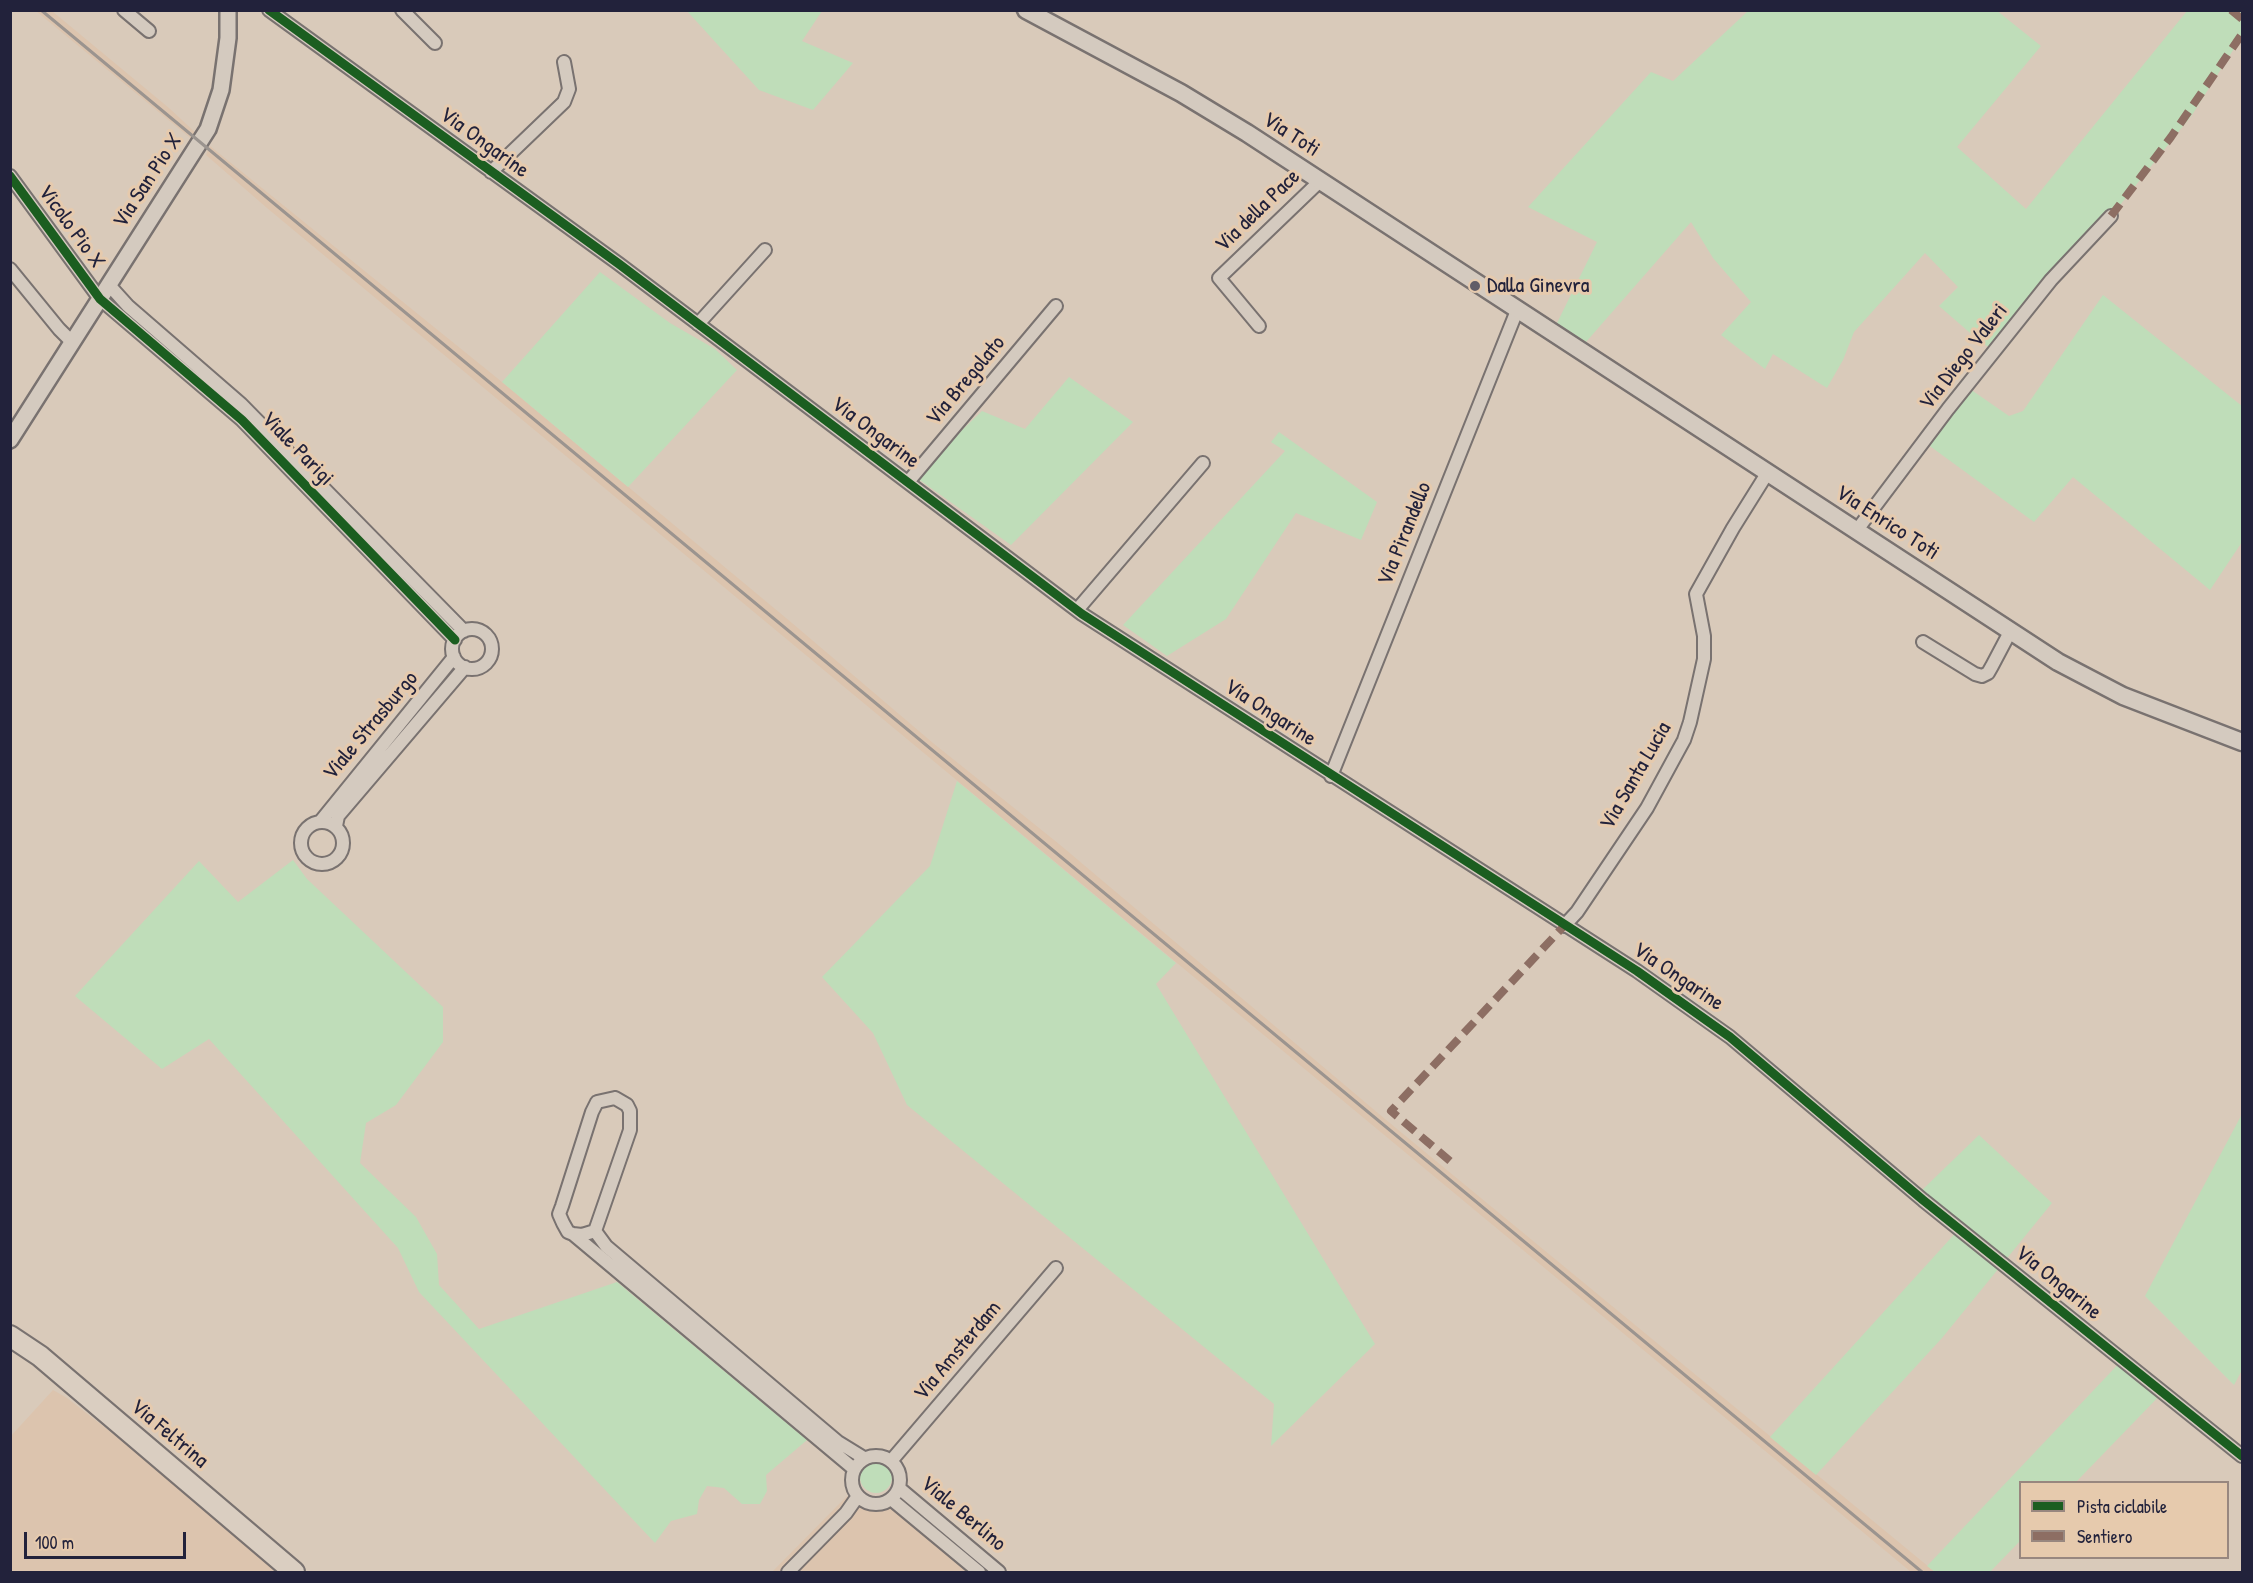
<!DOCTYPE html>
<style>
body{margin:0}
#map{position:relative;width:2253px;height:1583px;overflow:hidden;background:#d9caba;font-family:"Patrick Hand",sans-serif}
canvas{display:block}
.frame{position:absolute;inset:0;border:12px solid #22223b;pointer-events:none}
.legend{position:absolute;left:2019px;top:1481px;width:210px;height:78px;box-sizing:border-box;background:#e6caad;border:2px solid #98877f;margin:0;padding:8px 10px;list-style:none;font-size:18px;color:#22223b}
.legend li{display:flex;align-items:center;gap:12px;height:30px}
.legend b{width:30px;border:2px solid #98877f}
.scale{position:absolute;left:24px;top:1532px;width:162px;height:27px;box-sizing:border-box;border:3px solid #22223b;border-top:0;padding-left:8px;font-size:18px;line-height:21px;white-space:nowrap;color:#22223b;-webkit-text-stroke:4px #e6caad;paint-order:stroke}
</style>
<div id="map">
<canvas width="2253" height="1583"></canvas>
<div class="frame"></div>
<ul class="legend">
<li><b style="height:8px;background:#1b5e20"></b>Pista ciclabile</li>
<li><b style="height:8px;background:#8d6e63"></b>Sentiero</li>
</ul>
<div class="scale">100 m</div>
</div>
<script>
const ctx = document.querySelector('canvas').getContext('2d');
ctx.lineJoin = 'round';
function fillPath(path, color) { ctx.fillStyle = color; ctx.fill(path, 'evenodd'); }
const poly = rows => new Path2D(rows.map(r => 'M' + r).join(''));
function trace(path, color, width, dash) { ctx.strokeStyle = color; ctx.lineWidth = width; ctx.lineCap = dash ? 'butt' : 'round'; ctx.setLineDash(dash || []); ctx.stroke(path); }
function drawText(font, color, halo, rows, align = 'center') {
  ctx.font = font + ' "Patrick Hand",sans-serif'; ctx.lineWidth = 6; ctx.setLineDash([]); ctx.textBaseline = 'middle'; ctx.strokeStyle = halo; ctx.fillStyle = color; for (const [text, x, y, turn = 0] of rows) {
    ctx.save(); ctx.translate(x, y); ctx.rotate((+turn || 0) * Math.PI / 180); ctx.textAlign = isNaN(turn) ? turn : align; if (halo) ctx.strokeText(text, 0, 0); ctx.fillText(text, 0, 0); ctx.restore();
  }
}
fillPath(poly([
 [36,11,52,11,169,108,197,134,194,141],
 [210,146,502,382,792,623,933,743,1059,844,1385,1119,1935,1572,1911,1572,267,208,206,155],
 [53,1390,67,1398,153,1465,283,1572,11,1572,10,1437],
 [847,1496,866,1509,891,1509,969,1572,772,1572]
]), '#dcc4ae');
fillPath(poly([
 [1996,10,2041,46,1957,147,2026,209,2187,11,2242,11,2242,36,2192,115,2072,265,1998,354,1976,338,1939,306,1958,287,1925,253,1854,332,1843,360,1827,388,1773,354,1765,369,1721,335,1751,302,1713,258,1691,222,1586,342,1557,323,1597,242,1528,207,1651,72,1673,81,1748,11],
 [687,11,822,11,802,41,853,63,813,110,759,90],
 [600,272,670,323,715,349,737,370,628,487,502,382],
 [2103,295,2242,406,2242,542,2210,590,2073,477,2034,522,1927,444,1970,389,2009,416,2023,411],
 [1069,377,1133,422,1011,545,914,476,982,411,1025,429],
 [1279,432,1377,502,1361,540,1296,513,1226,619,1167,656,1123,625,1285,451,1271,442],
 [957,781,1176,963,1156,984,1375,1344,1271,1446,1274,1404,907,1105,873,1033,822,977,930,866],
 [293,860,307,879,443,1007,443,1042,396,1105,366,1123,360,1163,416,1217,437,1254,439,1285,479,1329,617,1282,807,1440,766,1475,767,1491,760,1504,742,1504,724,1488,707,1486,699,1500,697,1514,671,1521,655,1543,419,1292,398,1248,209,1039,162,1069,75,996,199,861,238,902],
 [2242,1114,2242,1370,2234,1385,2145,1296],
 [1979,1135,2052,1203,1942,1338,1816,1475,1770,1437,1960,1228,1920,1192],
 [2126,1356,2167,1388,2076,1482,2020,1482,2020,1541,1990,1572,1935,1572,1927,1566],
 '860 1477a16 16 0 1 1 32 0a16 16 0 1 1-32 0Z'
]), '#bfddb9');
const minor = poly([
 [124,10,149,31],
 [269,10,619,264,1082,614,1637,971,1730,1037,1923,1200,2242,1456],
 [402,10,435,43],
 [491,172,564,102,569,89,564,62],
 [10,176,100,299,242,420,455,640],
 [10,269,59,329,72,342],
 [109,285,128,306,241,404,464,631],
 [698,324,765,250],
 [1259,326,1219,278,1320,181],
 [908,482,1056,306],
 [1857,530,1948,409,2051,280,2111,216],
 [1077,610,1203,463],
 '452 649a20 20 0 1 1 40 0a20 20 0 1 1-40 0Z',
 [1923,642,1975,674,1982,676,1988,673,1992,666,2011,630],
 [1331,776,1518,308],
 '301 843a21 21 0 1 1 42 0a21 21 0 1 1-42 0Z',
 [320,822,454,657],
 [336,826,338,816,465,667],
 [1564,926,1577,912,1647,808,1684,740,1690,722,1704,659,1704,636,1696,594,1733,528,1768,472],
 [615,1098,627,1105,630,1111,630,1130,595,1231,582,1235,573,1234,568,1232,563,1223,559,1214,562,1206,592,1112,597,1102,615,1098],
 [595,1231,606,1246,838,1442,864,1458],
 [573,1234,854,1469],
 '852 1480a24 24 0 1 1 48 0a24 24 0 1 1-48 0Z',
 [891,1461,1056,1268],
 [899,1488,999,1572],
 [891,1499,979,1572],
 [788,1572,846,1513,858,1496]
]);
const tertiary = poly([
 [10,440,208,129,221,90,228,38,228,10]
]);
const secondary = poly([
 [1026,10,1181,93,1247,133,2058,662,2123,696,2242,742]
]);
const primary = poly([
 [10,1336,40,1356,294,1572]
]);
trace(minor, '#797270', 16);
trace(tertiary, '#797270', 20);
trace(secondary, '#797270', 21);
trace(primary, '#797270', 24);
trace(minor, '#d4cabf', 12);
trace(tertiary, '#d4cabf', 15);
trace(secondary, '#d4cabf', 16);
trace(primary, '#dacec1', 20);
trace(poly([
 [41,10,1922,1572]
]), '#9b948f', 3);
trace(poly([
 [2231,10,2242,19],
 [2111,216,2171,137,2242,34],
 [1450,1161,1391,1111,1564,926]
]), '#8d6e63', 8, [15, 8]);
trace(poly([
 [269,10,619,264,1082,614,1637,971,1730,1037,1923,1200,2242,1456],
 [10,176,100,299,242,420,455,640]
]), '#1b5e20', 9);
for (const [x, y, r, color] of [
 [1475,286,6,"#625d67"]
]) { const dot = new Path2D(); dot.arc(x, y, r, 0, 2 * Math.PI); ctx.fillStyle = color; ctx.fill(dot); trace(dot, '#e6caad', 2); }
drawText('22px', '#22223b', '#e6caad', [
 ["Via Toti",1291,135,33],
 ["Via Ongarine",484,143,36],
 ["Via San Pio X",148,181,-57],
 ["Via della Pace",1258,211,-44],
 ["Vicolo Pio X",71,227,54],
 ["Via Diego Valeri",1964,357,-52],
 ["Via Bregolato",966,381,-50],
 ["Via Ongarine",875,433,37],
 ["Viale Parigi",297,449,46],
 ["Via Enrico Toti",1887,523,33],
 ["Via Pirandello",1405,534,-68],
 ["Via Ongarine",1270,713,33],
 ["Viale Strasburgo",371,726,-50],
 ["Via Santa Lucia",1636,776,-60],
 ["Via Ongarine",1678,977,34],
 ["Via Ongarine",2058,1283,39],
 ["Via Amsterdam",958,1351,-50],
 ["Via Feltrina",169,1434,40],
 ["Viale Berlino",963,1514,40]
]);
drawText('22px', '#22223b', '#e6caad', [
 ["Dalla Ginevra",1487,286]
], 'left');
</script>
